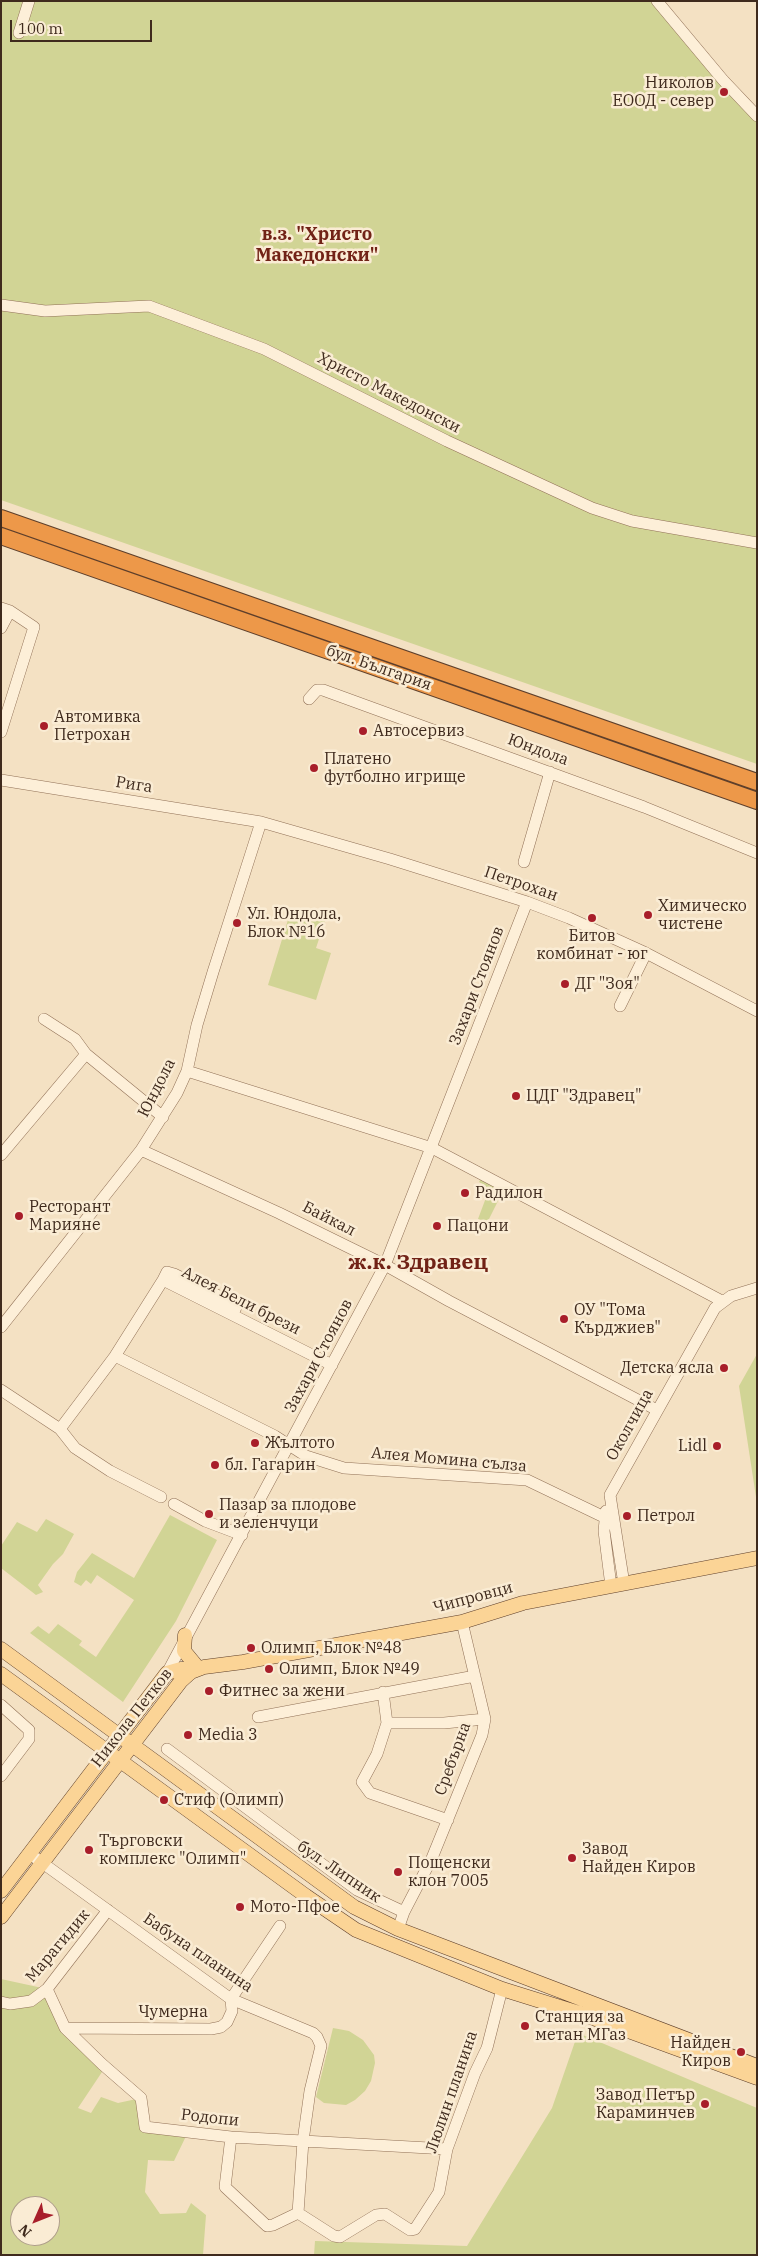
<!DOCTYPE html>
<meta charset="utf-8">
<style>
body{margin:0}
#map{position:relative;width:758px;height:2256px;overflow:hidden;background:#f4e1c3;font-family:"IBM Plex Serif",serif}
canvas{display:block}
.frame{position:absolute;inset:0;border:2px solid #3f2a1d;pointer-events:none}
.north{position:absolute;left:10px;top:2196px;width:50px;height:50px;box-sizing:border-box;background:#faecd4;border:1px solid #af9e8b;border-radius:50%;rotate:226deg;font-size:14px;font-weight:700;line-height:20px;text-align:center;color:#3f2a1d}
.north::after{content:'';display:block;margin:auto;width:18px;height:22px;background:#a81e2a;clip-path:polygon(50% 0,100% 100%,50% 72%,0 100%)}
.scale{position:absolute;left:10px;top:20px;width:142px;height:22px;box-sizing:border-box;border:2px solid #3f2a1d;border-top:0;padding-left:6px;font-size:15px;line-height:18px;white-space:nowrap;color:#3f2a1d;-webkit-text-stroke:4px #faecd4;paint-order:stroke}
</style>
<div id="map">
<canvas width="758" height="2256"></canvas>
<div class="frame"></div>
<div class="north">N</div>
<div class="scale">100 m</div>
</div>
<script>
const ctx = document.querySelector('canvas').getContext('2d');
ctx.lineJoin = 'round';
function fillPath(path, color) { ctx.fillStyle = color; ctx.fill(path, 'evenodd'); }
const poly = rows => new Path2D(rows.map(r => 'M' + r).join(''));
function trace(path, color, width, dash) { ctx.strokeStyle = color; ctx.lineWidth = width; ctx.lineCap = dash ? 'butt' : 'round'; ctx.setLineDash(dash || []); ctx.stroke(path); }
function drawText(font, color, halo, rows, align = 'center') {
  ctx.font = font + ' "IBM Plex Serif",serif'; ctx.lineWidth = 5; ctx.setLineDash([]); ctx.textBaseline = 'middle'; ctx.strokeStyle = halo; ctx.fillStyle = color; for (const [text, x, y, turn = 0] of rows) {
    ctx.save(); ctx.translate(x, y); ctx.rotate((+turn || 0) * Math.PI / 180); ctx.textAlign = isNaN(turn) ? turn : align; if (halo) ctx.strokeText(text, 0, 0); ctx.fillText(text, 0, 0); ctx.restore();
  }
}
fillPath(poly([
 [1,1,660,1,757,112,757,764,1,500],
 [291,910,325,921,316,948,331,953,316,1000,268,985],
 [482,1176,505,1187,489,1219,486,1221,478,1219,487,1195,484,1185,479,1182],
 [757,1354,757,1497,756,1497,739,1386],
 [170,1515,217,1540,176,1621,123,1702,30,1633,38,1626,49,1634,58,1624,82,1641,79,1645,96,1657,134,1600,97,1575,91,1584,86,1580,81,1586,74,1582,77,1572,92,1553,134,1578],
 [46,1519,74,1534,63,1554,53,1564,38,1585,43,1592,36,1595,1,1568,1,1546,17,1522,37,1532],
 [1,1979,47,1989,65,2028,102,2072,78,2108,91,2113,101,2097,118,2103,141,2098,145,2127,188,2132,174,2161,148,2160,145,2192,160,2214,186,2213,191,2203,206,2215,203,2255,1,2255],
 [20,2206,50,2206,50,2236,20,2236],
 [333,2028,349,2031,363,2040,374,2055,375,2063,371,2081,365,2091,355,2100,346,2105,324,2103,316,2097],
 [578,2033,757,2108,757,2255,314,2255,315,2241,467,2246,552,2108]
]), '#d1d495');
const minor = poly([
 [657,1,723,80,757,116],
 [19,33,29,1],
 [1,305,45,311,149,306,264,349,447,441,592,508,632,521,757,543],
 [1,608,10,611,34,627,1,732],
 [1,628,10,611],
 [309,699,317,690,323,690,644,807,757,853],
 [1,780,261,822,390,859,527,902,569,918,646,953,757,1011],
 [524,862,550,772],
 [620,1006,646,953],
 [44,1019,75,1039,86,1054,163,1117],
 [187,1071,432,1148,722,1301],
 [141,1150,279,1213,385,1265,449,1301,657,1410],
 [1,1155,86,1054],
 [163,1280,167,1272,174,1274,237,1305,233,1314],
 [1,1327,141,1150,177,1093,187,1071,197,1025,213,972,261,822],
 [115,1356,163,1280,332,1365],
 [1,1390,60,1429,75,1448,110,1471,161,1497],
 [60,1429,115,1356,275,1436,306,1456,344,1468,527,1480,604,1517],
 [174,1504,205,1521,242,1535],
 [606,1511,604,1531,611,1586],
 [624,1584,610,1495,715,1308,731,1296,757,1288],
 [167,1673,385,1265,527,902],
 [383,1692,387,1723,377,1754,362,1782,370,1793,448,1820],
 [1,1705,29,1730,29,1739,1,1776],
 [258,1717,475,1676],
 [387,1723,444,1723,485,1719],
 [167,1749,357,1890,404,1912],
 [30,1854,231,1999,313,2033,317,2037,321,2046,310,2091,303,2141,298,2213],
 [398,1929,404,1912,432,1858,482,1735,485,1719,462,1622],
 [47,1989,65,2028,102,2064,141,2098,145,2127,231,2137,447,2149],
 [1,2002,10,2004,31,2001,47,1989,108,1910],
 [65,2028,211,2029,221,2027,227,2022,232,2011,231,1999,280,1926],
 [231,2137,225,2187,267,2226,273,2225,298,2213,334,2236,340,2237,376,2215,385,2214,410,2230,415,2229,439,2192,447,2149,475,2073,487,2048,502,1989]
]);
const major = poly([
 [185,1635,184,1651,198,1668],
 [1,1649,354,1907,398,1929,757,2066],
 [1,1674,306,1896,356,1930,502,1989,579,2013,757,2078],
 [1,1891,167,1673,181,1669,197,1668],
 [1,1917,181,1681,191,1672,204,1667,243,1662,462,1622,523,1603,757,1558]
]);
const highway = poly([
 [1,518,757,782],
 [1,536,757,801]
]);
trace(minor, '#917157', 12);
trace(major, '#5e3f2b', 15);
trace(highway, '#5e3f2b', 18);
trace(minor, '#fdefd8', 11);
trace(major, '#fbd496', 14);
trace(highway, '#ed9849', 16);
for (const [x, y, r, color] of [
 [724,92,5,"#a81e2a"],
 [44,726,5,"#a81e2a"],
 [363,731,5,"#a81e2a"],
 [314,768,5,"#a81e2a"],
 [648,915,5,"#a81e2a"],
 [592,918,5,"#a81e2a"],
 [237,923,5,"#a81e2a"],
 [565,984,5,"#a81e2a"],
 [516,1096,5,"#a81e2a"],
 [465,1193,5,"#a81e2a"],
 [19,1216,5,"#a81e2a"],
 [437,1226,5,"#a81e2a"],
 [564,1319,5,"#a81e2a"],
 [724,1368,5,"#a81e2a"],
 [255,1443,5,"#a81e2a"],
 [717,1446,5,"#a81e2a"],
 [215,1465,5,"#a81e2a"],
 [209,1514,5,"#a81e2a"],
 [627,1516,5,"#a81e2a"],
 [251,1648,5,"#a81e2a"],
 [269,1669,5,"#a81e2a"],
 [209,1691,5,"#a81e2a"],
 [188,1735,5,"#a81e2a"],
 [164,1800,5,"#a81e2a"],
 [89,1850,5,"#a81e2a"],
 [572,1858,5,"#a81e2a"],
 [398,1872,5,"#a81e2a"],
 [240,1907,5,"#a81e2a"],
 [525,2026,5,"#a81e2a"],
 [741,2052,5,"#a81e2a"],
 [705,2104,5,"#a81e2a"]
]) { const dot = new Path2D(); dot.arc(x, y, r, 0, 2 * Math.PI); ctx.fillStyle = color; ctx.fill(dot); trace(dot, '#faecd4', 2); }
drawText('16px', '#3f2a1d', '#faecd4', [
 ["Николов",714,83,"right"],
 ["ЕООД - север",714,101,"right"],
 ["Автомивка",54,717],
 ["Петрохан",54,735],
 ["Автосервиз",373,731],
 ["Платено",324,759],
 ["футболно игрище",324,777],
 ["Химическо",658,906],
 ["чистене",658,924],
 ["Ул. Юндола,",247,914],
 ["Блок №16",247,932],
 ["Битов",592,936,"center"],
 ["комбинат - юг",592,954,"center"],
 ["ДГ \"Зоя\"",575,984],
 ["ЦДГ \"Здравец\"",526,1096],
 ["Радилон",475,1193],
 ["Ресторант",29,1207],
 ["Марияне",29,1225],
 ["Пацони",447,1226],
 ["ОУ \"Тома",574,1310],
 ["Кърджиев\"",574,1328],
 ["Детска ясла",714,1368,"right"],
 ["Жълтото",265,1443],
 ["Lidl",707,1446,"right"],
 ["бл. Гагарин",225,1465],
 ["Пазар за плодове",219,1505],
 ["и зеленчуци",219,1523],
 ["Петрол",637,1516],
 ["Олимп, Блок №48",261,1648],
 ["Олимп, Блок №49",279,1669],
 ["Фитнес за жени",219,1691],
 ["Media 3",198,1735],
 ["Стиф (Олимп)",174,1800],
 ["Търговски",99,1841],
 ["комплекс \"Олимп\"",99,1859],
 ["Завод",582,1849],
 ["Найден Киров",582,1867],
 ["Пощенски",408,1863],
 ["клон 7005",408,1881],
 ["Мото-Пфое",250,1907],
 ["Станция за",535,2017],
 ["метан МГаз",535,2035],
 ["Найден",731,2043,"right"],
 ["Киров",731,2061,"right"],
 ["Завод Петър",695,2095,"right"],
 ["Караминчев",695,2113,"right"]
], 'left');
drawText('16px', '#3f2a1d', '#faecd4', [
 ["Христо Македонски",389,393,27],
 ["бул. България",379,668,19],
 ["Юндола",538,750,20],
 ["Рига",134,785,9],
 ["Петрохан",521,884,19],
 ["Захари Стоянов",477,986,-69],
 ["Юндола",157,1088,-63],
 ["Байкал",329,1219,27],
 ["Алея Бели брези",241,1301,27],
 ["Захари Стоянов",319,1356,-62],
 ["Околчица",630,1425,-61],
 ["Алея Момина сълза",449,1460,5],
 ["Чипровци",473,1598,-15],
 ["Никола Петков",132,1718,-52],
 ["Сребърна",453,1759,-70],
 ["бул. Липник",339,1872,34],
 ["Марагидик",58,1946,-50],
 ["Бабуна планина",198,1953,34],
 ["Чумерна",173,2012],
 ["Люлин планина",452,2092,-71],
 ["Родопи",210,2118,6]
]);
drawText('bold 18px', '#712216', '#faecd4', [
 ["в.з. \"Христо",317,235],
 ["Македонски\"",317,256]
]);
drawText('bold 21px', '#712216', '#faecd4', [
 ["ж.к. Здравец",418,1263]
]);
</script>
